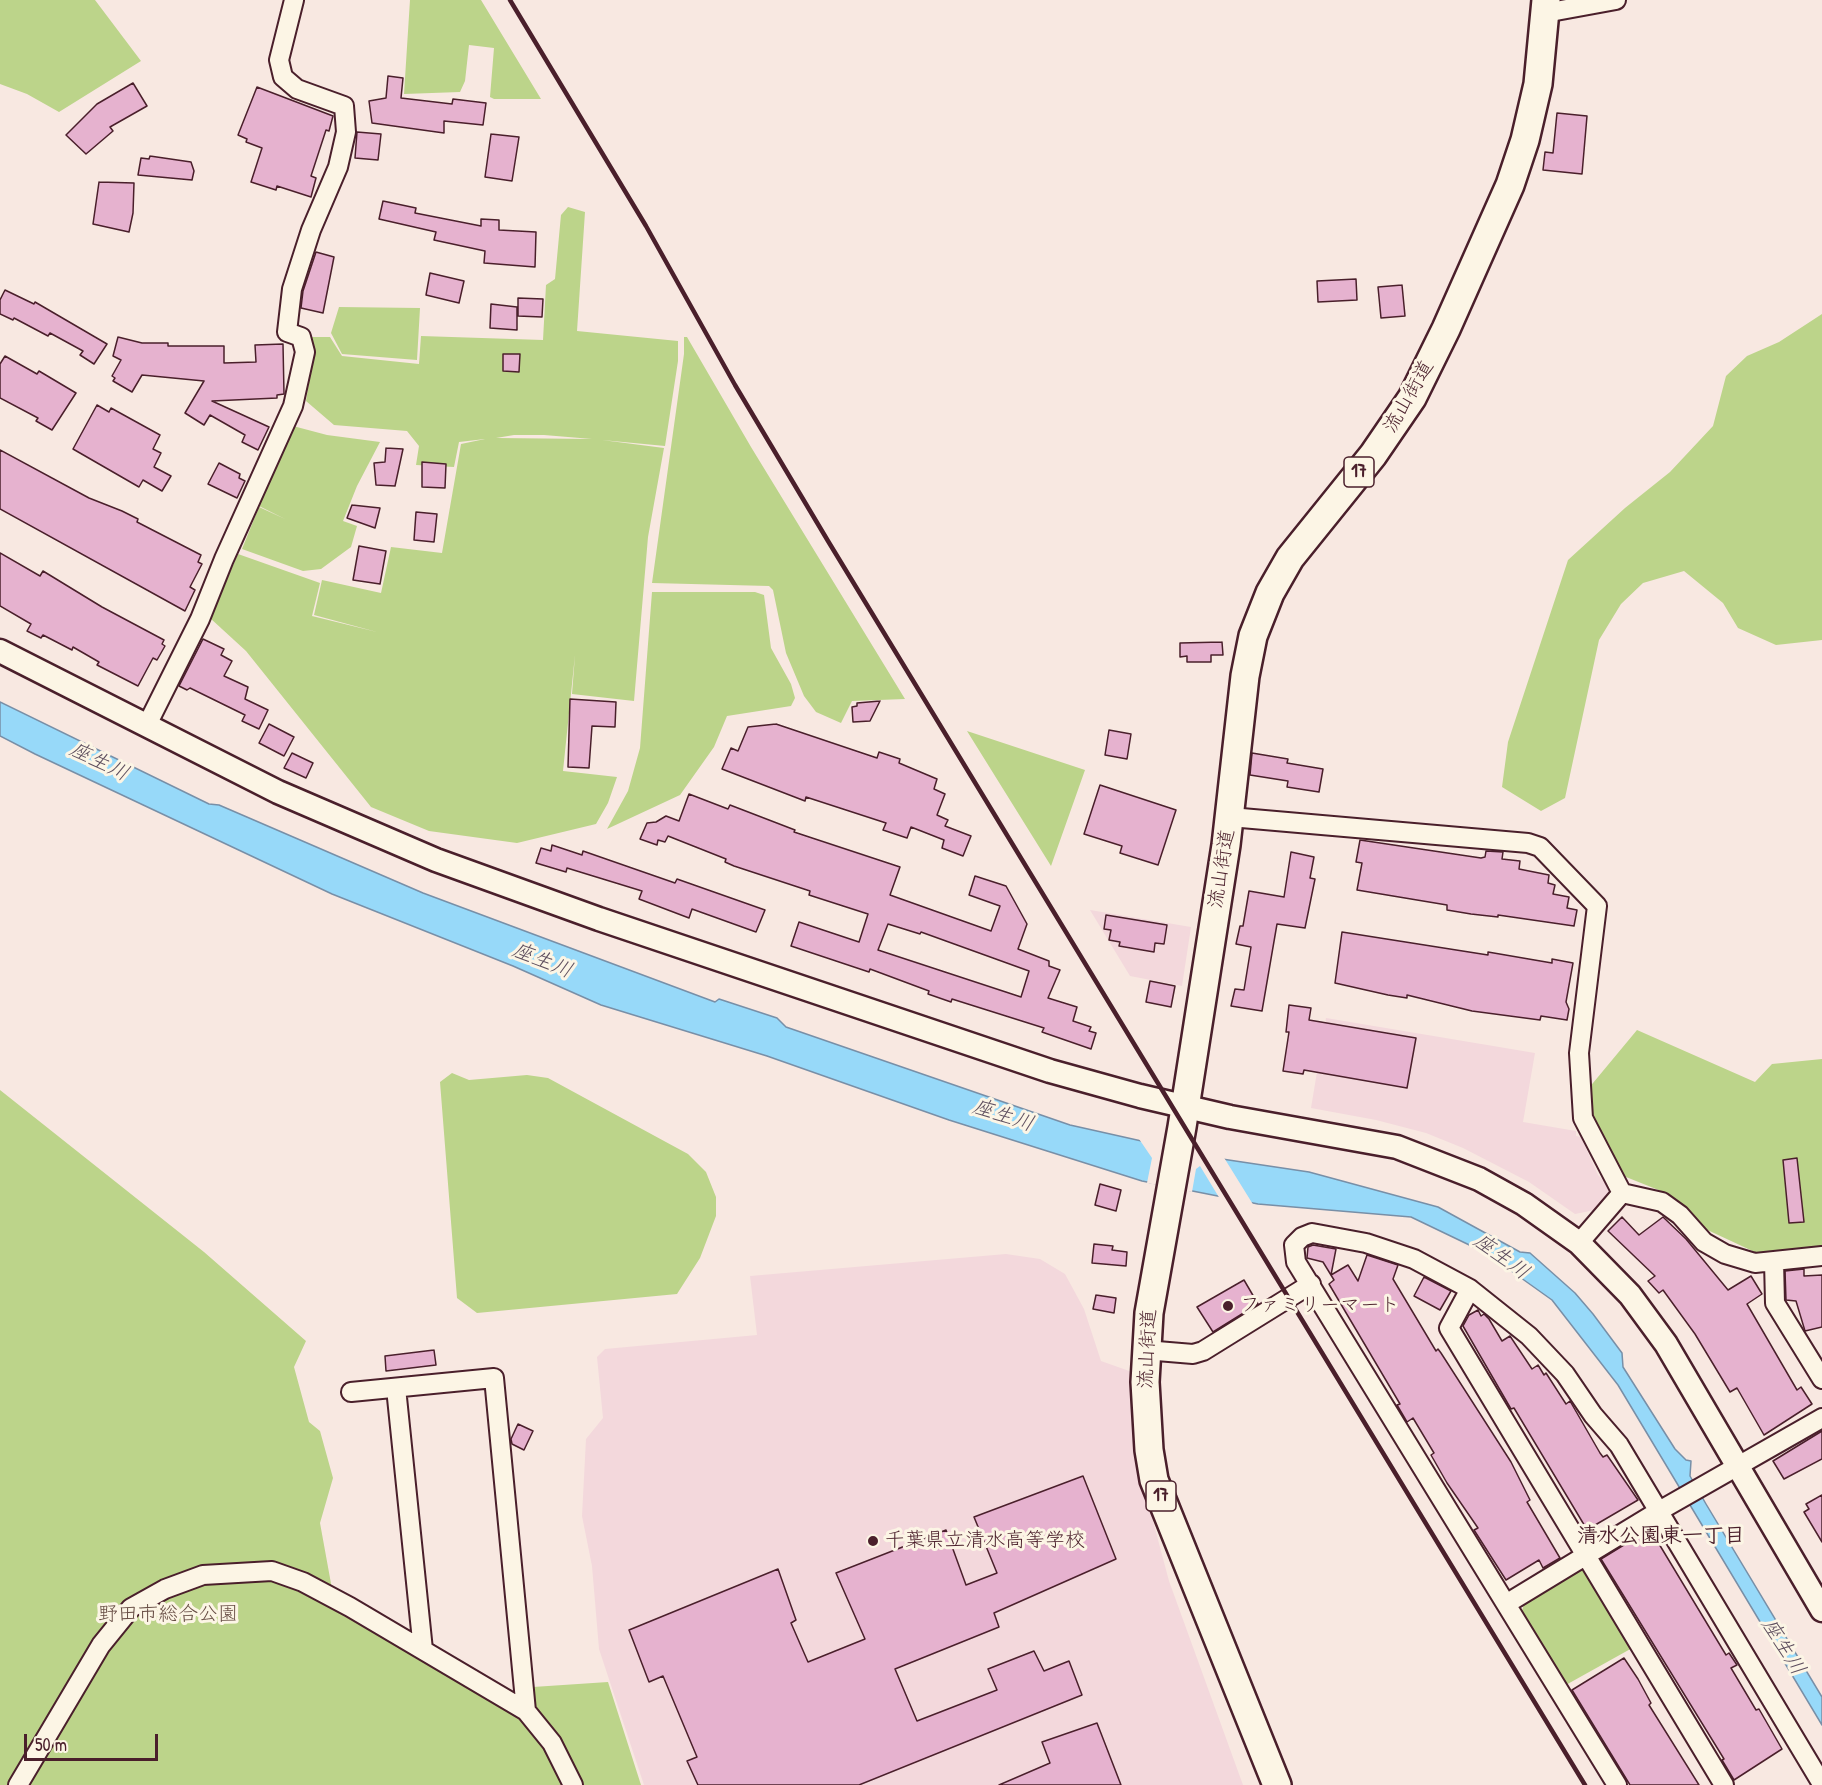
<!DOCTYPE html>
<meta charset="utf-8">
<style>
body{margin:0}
#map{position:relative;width:1822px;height:1785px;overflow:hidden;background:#f8e8e1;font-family:"Patrick Hand",sans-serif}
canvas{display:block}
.scale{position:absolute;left:24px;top:1734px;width:134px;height:27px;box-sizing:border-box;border:3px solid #4a1f2b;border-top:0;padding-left:8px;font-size:18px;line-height:21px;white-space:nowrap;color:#4a1f2b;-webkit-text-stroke:4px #fcf5e5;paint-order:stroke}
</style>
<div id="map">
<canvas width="1822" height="1785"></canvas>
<div class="scale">50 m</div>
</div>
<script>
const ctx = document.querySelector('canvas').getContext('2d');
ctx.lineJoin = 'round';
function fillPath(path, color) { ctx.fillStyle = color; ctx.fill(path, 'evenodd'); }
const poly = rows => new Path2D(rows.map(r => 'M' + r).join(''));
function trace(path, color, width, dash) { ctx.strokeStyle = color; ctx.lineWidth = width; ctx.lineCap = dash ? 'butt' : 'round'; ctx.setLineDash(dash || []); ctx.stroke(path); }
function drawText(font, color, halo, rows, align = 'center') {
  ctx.font = font + ' "Patrick Hand","Klee One",sans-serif'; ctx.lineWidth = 6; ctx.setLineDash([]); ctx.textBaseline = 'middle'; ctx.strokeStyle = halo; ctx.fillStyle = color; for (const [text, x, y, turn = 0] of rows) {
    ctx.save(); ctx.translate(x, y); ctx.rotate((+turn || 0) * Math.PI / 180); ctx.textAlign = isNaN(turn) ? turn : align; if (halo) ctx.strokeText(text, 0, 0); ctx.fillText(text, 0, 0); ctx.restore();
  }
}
fillPath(poly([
 [1090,910,1191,927,1182,986,1130,976],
 [1326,1018,1535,1053,1523,1122,1576,1131,1576,1136,1581,1137,1598,1175,1608,1185,1608,1194,1595,1210,1575,1214,1529,1182,1463,1148,1426,1133,1376,1120,1311,1108],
 [1006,1254,1040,1259,1065,1274,1084,1309,1101,1361,1132,1372,1141,1476,1169,1581,1243,1785,644,1785,599,1649,592,1566,582,1516,586,1439,603,1418,597,1357,605,1349,757,1335,750,1276]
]), '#f3d8dc');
fillPath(poly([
 [0,0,95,0,141,61,59,112,27,94,0,84],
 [410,0,481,0,541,99,494,99,490,97,494,48,469,45,465,81,460,92,404,94],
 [568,207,585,212,577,331,678,341,678,361,665,446,602,440,664,448,648,537,634,701,572,694,575,655,563,771,617,777,608,803,596,824,517,843,429,831,371,807,246,651,210,618,238,554,320,583,312,616,377,632,314,615,322,580,381,593,391,547,442,553,461,444,485,439,459,442,454,467,416,465,419,446,407,431,334,425,306,401,314,350,311,337,330,337,342,356,419,364,421,336,543,340,546,285,555,279,561,215],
 [514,435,544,435,592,439,496,438],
 [339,307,420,308,417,360,342,354,331,333],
 [1822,314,1822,640,1776,645,1738,628,1723,603,1684,571,1643,583,1621,604,1599,640,1565,798,1541,811,1502,787,1508,742,1568,560,1625,508,1670,472,1713,426,1726,376,1747,356,1779,342],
 [684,337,687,337,751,447,905,699,852,701,841,723,816,712,804,696,786,653,773,590,769,586,652,583,684,354],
 [293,426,327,435,380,442,357,486,343,521,357,526,351,547,321,569,303,571,242,549,259,507,285,519,259,506],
 [652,592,755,592,764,595,771,648,791,684,795,698,791,706,727,716,714,747,680,795,607,829,628,791,640,748],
 [967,731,1085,770,1051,866],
 [1637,1030,1755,1082,1772,1064,1822,1059,1822,1247,1759,1254,1701,1227,1666,1193,1621,1175,1594,1122,1588,1089],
 [452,1073,469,1080,527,1075,548,1078,688,1154,706,1172,716,1197,716,1216,700,1258,677,1294,477,1313,457,1298,440,1082],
 [0,1090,204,1252,306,1341,294,1367,309,1422,320,1431,333,1478,320,1523,336,1611,513,1713,538,1737,566,1785,0,1785],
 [1580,1568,1588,1570,1634,1647,1564,1686,1521,1614,1525,1601],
 [608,1682,641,1785,583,1785,567,1751,535,1713,533,1687]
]), '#bcd48a');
const water = poly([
 [0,702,209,804,219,805,423,893,715,1002,719,999,777,1018,786,1027,1070,1125,1222,1159,1309,1172,1438,1207,1520,1252,1530,1253,1575,1293,1593,1314,1622,1353,1623,1367,1675,1449,1686,1460,1691,1461,1690,1476,1706,1504,1822,1697,1822,1725,1618,1385,1552,1300,1486,1253,1411,1217,1258,1204,1142,1181,949,1120,767,1056,601,1005,513,966,332,894,35,754,0,736,0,702]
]);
fillPath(water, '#97d9f9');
trace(water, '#788fa7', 1.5);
fillPath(poly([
 [1137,1136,1223,1156,1254,1206,1220,1199,1200,1166,1196,1169,1192,1192,1147,1183,1152,1158]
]), '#f8e8e1');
const building = poly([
 [388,76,403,78,401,98,452,104,453,99,486,103,483,125,444,121,444,133,372,123,369,101,386,98,388,76],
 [133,83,147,106,110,127,113,131,86,154,66,135,97,104,133,83],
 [257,87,333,116,329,131,326,130,311,176,316,178,311,197,277,186,276,190,251,182,262,148,246,142,247,139,238,135,257,87],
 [1557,113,1587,116,1582,174,1543,170,1545,152,1553,153,1557,113],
 [357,132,381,134,378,160,355,158,357,132],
 [491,134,519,137,512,181,485,177,491,134],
 [150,156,191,162,194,171,192,180,138,175,141,158,149,159,150,156],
 [99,182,134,183,133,213,129,232,93,224,99,182],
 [383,201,416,208,415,213,481,226,481,219,499,220,499,230,536,232,535,267,484,263,485,251,434,240,436,232,379,219,383,201],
 [316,252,334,257,323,313,301,308,303,291,316,252],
 [430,273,464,281,459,303,426,295,430,273],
 [1356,279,1357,300,1318,302,1317,281,1356,279],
 [1402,285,1405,316,1381,318,1378,287,1402,285],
 [5,290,34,304,35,302,107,344,94,364,80,355,83,351,50,333,48,336,14,318,13,320,0,314,0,300,5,290],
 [518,298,543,299,542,317,518,316,518,298],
 [491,304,517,307,517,330,490,328,491,304],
 [118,337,142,343,168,343,168,346,224,346,224,363,256,362,255,345,283,344,284,394,277,395,277,398,212,401,269,427,258,450,242,442,245,435,210,415,204,425,185,413,204,381,142,375,132,392,113,381,115,378,112,376,121,360,113,356,118,337],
 [503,354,520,354,519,372,503,371,503,354],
 [5,356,37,374,39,371,76,393,52,430,36,421,38,418,0,398,0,364,5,356],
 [97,405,109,412,111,408,160,435,153,449,161,453,154,467,171,476,162,491,143,480,139,487,73,449,97,405],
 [386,448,403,449,395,486,376,485,374,463,385,462,386,448],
 [0,450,89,498,122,511,138,519,137,522,201,555,198,562,202,564,190,587,195,590,185,611,0,509,0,450],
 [422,462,446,464,445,488,422,487,422,462],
 [219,463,240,474,239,478,245,481,237,498,208,484,219,463],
 [352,505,380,508,375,528,347,518,352,505],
 [416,512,437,514,434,542,414,540,416,512],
 [359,546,386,551,380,584,353,580,359,546],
 [0,553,40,576,43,571,102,607,164,640,162,644,165,646,157,660,153,658,138,686,97,665,99,662,73,647,72,650,43,635,41,638,27,631,31,624,0,606,0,553],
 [203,639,224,649,221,655,232,661,224,676,248,687,245,699,268,710,259,729,242,721,245,715,190,688,187,690,179,686,203,639],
 [1222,642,1223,655,1211,655,1211,662,1187,662,1187,656,1180,657,1180,643,1222,642],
 [570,699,616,702,615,727,592,726,589,768,568,767,570,699],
 [880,701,870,721,853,722,852,707,857,706,857,703,880,701],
 [269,724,294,737,284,756,259,743,269,724],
 [776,724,877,758,879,752,900,759,899,763,937,779,934,789,945,794,937,815,948,820,945,826,971,836,963,856,942,848,944,840,911,827,907,838,883,830,886,823,806,797,805,801,722,769,731,748,738,751,748,727,776,724],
 [1109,730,1131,734,1127,759,1105,755,1109,730],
 [292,753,313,763,306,778,284,768,292,753],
 [1252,753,1288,759,1287,763,1323,769,1319,792,1287,787,1288,781,1250,775,1252,753],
 [1100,785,1176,810,1158,865,1120,853,1122,846,1084,834,1100,785],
 [689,794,728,809,730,805,795,830,794,832,900,867,890,895,991,931,1000,906,969,895,975,876,1006,886,1027,924,1018,949,1049,961,1049,966,1060,970,1048,998,1077,1007,1073,1021,1091,1027,1089,1031,1096,1033,1091,1049,1042,1032,1044,1028,952,999,951,1002,928,994,929,991,870,969,869,972,791,946,799,922,859,942,868,914,809,895,810,891,734,866,725,862,726,859,668,836,665,842,658,840,657,845,640,839,647,823,656,822,666,816,679,821,689,794],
 [888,924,920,934,921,932,1029,971,1021,997,878,950,888,924],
 [1360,840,1481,858,1485,857,1486,851,1503,852,1502,859,1520,861,1519,869,1549,875,1548,883,1555,885,1553,894,1569,897,1567,908,1577,910,1574,926,1498,915,1498,917,1471,914,1447,910,1447,905,1357,890,1362,863,1356,862,1360,840],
 [552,845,582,855,583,851,675,883,677,879,765,910,756,932,692,909,689,918,639,899,642,891,567,868,566,872,536,863,541,848,551,851,552,845],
 [1291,852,1314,857,1310,878,1315,879,1305,928,1277,924,1262,1011,1231,1006,1235,989,1244,990,1251,947,1236,944,1240,926,1243,926,1249,891,1284,897,1291,852],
 [1106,915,1167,925,1164,944,1155,943,1154,952,1119,946,1120,942,1109,940,1111,930,1104,929,1106,915],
 [1342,932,1488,955,1488,952,1552,963,1552,959,1573,963,1566,1002,1569,1009,1567,1020,1541,1016,1540,1020,1472,1011,1407,995,1407,998,1388,995,1335,983,1342,932],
 [1150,981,1175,986,1171,1007,1146,1002,1150,981],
 [1289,1005,1311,1008,1309,1020,1416,1038,1407,1088,1304,1070,1303,1074,1283,1071,1289,1032,1286,1032,1289,1005],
 [1797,1158,1804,1222,1789,1223,1783,1160,1797,1158],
 [1100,1184,1121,1190,1116,1211,1095,1205,1100,1184],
 [1622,1217,1639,1235,1663,1217,1686,1239,1728,1290,1751,1276,1762,1294,1747,1304,1797,1390,1801,1387,1812,1404,1764,1435,1737,1388,1730,1392,1695,1334,1663,1290,1659,1293,1648,1281,1655,1276,1608,1231,1622,1217],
 [1094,1244,1113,1246,1112,1250,1127,1252,1126,1266,1092,1263,1094,1244],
 [1313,1245,1336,1249,1331,1275,1348,1265,1358,1281,1367,1255,1398,1265,1393,1279,1436,1351,1438,1349,1441,1353,1511,1462,1530,1500,1527,1502,1560,1558,1543,1568,1539,1560,1506,1580,1474,1530,1478,1528,1447,1483,1431,1455,1434,1453,1413,1418,1407,1422,1397,1405,1400,1404,1329,1284,1334,1280,1323,1262,1307,1258,1308,1247,1313,1245],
 [1804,1269,1804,1276,1822,1275,1822,1327,1805,1331,1796,1301,1786,1300,1785,1271,1804,1269],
 [1424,1277,1451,1291,1440,1310,1414,1296,1424,1277],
 [1244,1280,1258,1304,1213,1332,1197,1307,1244,1280],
 [1096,1295,1116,1298,1114,1313,1093,1309,1096,1295],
 [1478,1310,1481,1316,1484,1314,1489,1319,1502,1341,1510,1336,1532,1369,1538,1365,1544,1375,1546,1373,1566,1404,1570,1401,1600,1453,1603,1457,1607,1455,1638,1500,1590,1528,1586,1528,1514,1408,1511,1409,1463,1326,1469,1315,1478,1310],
 [434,1350,436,1365,386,1371,385,1356,434,1350],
 [518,1424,533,1431,524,1450,512,1444,511,1439,518,1424],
 [1822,1431,1822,1459,1784,1479,1773,1461,1822,1431],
 [1083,1476,1116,1559,994,1613,999,1627,895,1669,917,1721,997,1690,988,1669,1034,1651,1044,1671,1069,1661,1082,1695,859,1785,698,1785,687,1761,697,1757,663,1676,649,1682,629,1630,778,1569,796,1620,791,1623,808,1662,865,1639,836,1573,946,1530,966,1585,997,1573,974,1517,1083,1476],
 [1822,1495,1822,1542,1804,1512,1809,1509,1806,1504,1822,1495],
 [1650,1529,1726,1655,1729,1653,1737,1665,1731,1668,1756,1710,1759,1709,1782,1749,1734,1780,1722,1760,1724,1759,1601,1559,1650,1529],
 [1624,1658,1638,1679,1651,1703,1649,1705,1699,1785,1630,1785,1572,1690,1624,1658],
 [1097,1723,1121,1785,999,1785,1050,1763,1042,1742,1097,1723]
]);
fillPath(building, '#e6b2cf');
trace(building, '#4a1f2b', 1.5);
const minor = poly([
 [1545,13,1616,0],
 [147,725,200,619,224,559,293,406,305,352,301,337,287,332,292,289,311,230,338,167,346,132,344,106,297,89,283,77,279,60,294,0],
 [1230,817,1528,843,1540,847,1597,906,1579,1053,1583,1118,1622,1193,1662,1202,1680,1215,1704,1242,1725,1254,1755,1263,1822,1256],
 [1579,1243,1622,1193],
 [1774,1261,1775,1303,1822,1379],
 [1470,1289,1449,1328,1724,1785],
 [1145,1350,1193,1354,1203,1351,1311,1284],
 [396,1388,423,1650],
 [351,1392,494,1378,526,1711],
 [1506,1604,1659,1511,1822,1418],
 [18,1785,101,1645,131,1608,165,1589,203,1575,272,1571,303,1582,350,1607,526,1711,552,1743,573,1785],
 [1617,1785,1296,1262,1294,1245,1302,1237,1312,1233,1366,1243,1414,1259,1470,1289,1529,1336,1565,1374,1593,1415,1619,1445,1822,1784]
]);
const tertiary = poly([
 [0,651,278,792,436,860,599,919,1050,1071,1140,1096,1230,1117,1397,1147,1479,1179,1524,1204,1579,1243,1630,1295,1666,1344,1822,1610]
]);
const primary = poly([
 [1277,1785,1154,1480,1149,1450,1145,1382,1149,1313,1182,1127,1226,845,1245,676,1253,636,1270,593,1290,558,1373,455,1412,398,1446,329,1510,185,1525,140,1538,84,1546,0]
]);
trace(minor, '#4a1f2b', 22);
trace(tertiary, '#4a1f2b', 27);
trace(primary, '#4a1f2b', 32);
trace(minor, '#fcf5e5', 18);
trace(tertiary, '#fcf5e5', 22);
trace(primary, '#fcf5e5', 27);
trace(poly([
 [510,0,646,226,735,385,828,541,1585,1785]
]), '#4a1f2b', 4.5);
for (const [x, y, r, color] of [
 [1228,1306,6,"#4a1f2b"],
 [873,1541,6,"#4a1f2b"]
]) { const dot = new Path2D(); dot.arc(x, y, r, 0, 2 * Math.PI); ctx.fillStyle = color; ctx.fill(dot); trace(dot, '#fcf5e5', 2); }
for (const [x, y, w] of [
 [1359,472,30],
 [1161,1496,30]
]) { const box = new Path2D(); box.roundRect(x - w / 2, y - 15, w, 30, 4.5); ctx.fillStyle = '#fcf5e5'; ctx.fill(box); trace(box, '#4a1f2b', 1.5); }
drawText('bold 18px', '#4a1f2b', null, [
 ["17",1359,472],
 ["17",1161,1496]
]);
drawText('20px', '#4a1f2b', '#fcf5e5', [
 ["流山街道",1409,397,-60],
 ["流山街道",1222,869,-81],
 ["流山街道",1148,1349,-87]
]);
drawText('20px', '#4a1f2b', '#fcf5e5', [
 ["ファミリーマート",1240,1306],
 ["千葉県立清水高等学校",885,1541]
], 'left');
drawText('20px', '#664c43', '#fcf5e5', [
 ["野田市総合公園",168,1615]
]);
drawText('italic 21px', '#5d4e5e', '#fcf5e5', [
 ["座生川",99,762,26],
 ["座生川",542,961,22],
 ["座生川",1003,1116,18],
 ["座生川",1501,1257,36],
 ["座生川",1783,1647,58]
]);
drawText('bold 21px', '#4a1f2b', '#fcf5e5', [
 ["清水公園東一丁目",1661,1536]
]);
</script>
